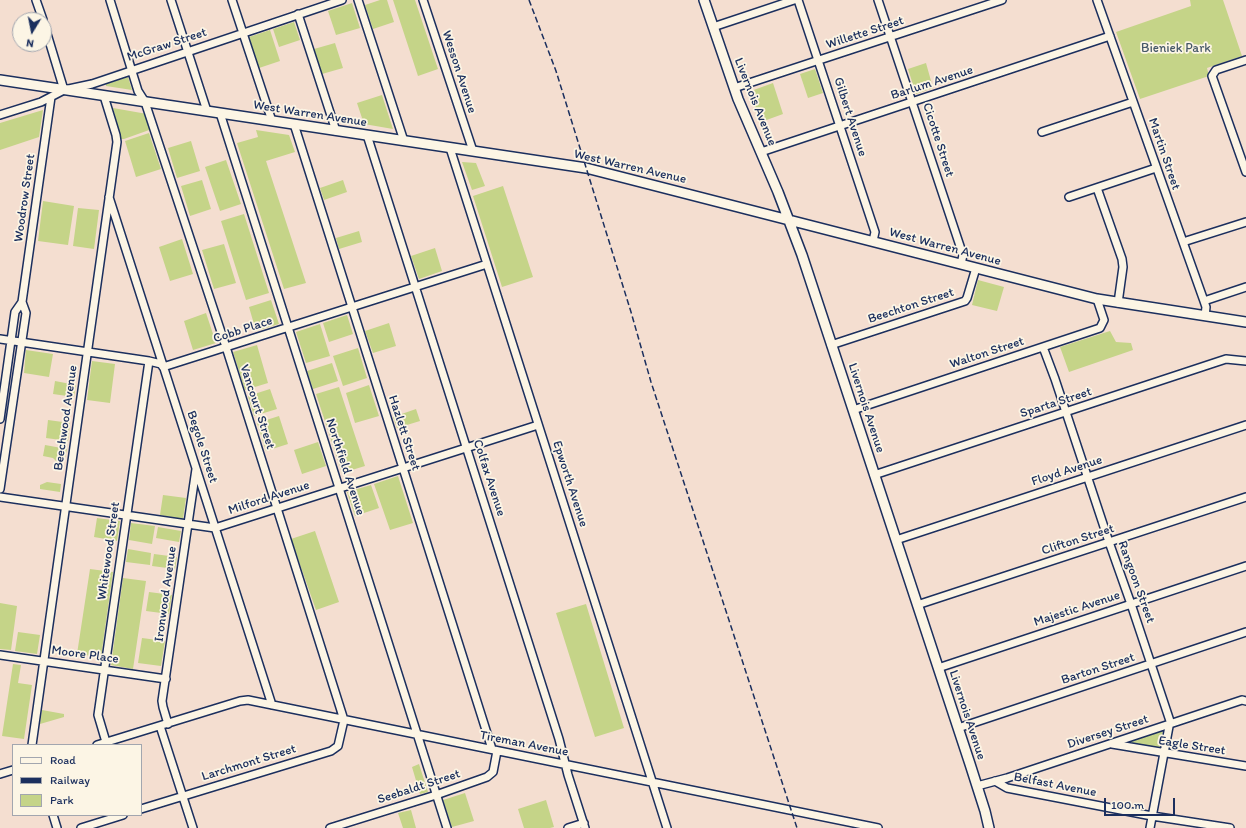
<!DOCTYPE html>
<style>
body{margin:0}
#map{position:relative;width:1246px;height:828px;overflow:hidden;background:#f4ded0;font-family:Itim,sans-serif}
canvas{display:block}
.legend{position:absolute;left:12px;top:744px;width:130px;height:72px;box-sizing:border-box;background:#fcf5e5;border:1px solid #a2a6af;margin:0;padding:5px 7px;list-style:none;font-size:12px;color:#1b2f5e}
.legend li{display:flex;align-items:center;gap:8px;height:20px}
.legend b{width:20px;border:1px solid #a2a6af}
.north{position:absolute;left:12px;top:12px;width:40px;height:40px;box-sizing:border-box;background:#fcf5e5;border:1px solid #a2a6af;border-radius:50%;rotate:190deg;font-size:11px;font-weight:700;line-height:16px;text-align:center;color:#1b2f5e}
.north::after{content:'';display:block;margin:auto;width:14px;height:18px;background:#1b2f5e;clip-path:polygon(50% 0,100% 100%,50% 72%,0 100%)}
.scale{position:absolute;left:1104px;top:798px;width:71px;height:18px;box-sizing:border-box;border:2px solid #1b2f5e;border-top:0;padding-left:5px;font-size:12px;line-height:14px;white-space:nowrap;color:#1b2f5e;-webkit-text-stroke:3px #fcf5e5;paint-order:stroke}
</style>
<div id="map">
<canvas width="1246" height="828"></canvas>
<ul class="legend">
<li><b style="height:5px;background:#fcf5e5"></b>Road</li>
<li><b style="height:5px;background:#1b2f5e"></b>Railway</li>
<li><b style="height:11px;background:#c5d488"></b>Park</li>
</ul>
<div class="north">N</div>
<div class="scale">100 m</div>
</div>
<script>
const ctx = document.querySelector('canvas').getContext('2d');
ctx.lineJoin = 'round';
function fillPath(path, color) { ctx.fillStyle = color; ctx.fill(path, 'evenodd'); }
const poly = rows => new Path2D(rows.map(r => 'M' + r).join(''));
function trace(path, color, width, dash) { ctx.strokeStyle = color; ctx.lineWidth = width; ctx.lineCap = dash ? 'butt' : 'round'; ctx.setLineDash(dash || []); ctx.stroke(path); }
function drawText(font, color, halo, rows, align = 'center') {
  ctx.font = font + ' Itim,sans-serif'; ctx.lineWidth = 3.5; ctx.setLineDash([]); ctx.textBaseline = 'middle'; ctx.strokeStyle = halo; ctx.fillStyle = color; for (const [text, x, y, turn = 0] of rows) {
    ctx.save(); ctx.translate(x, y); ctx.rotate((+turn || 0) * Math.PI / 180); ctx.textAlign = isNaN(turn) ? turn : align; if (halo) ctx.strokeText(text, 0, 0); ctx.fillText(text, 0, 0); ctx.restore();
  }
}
fillPath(poly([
 [380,0,387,0,394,22,373,29,365,5],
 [393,0,415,0,438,69,418,76],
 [1190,0,1223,0,1242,56,1207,68,1209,76,1140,99,1116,32,1191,6],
 [352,3,360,28,336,35,328,11],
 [294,22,300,40,279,47,273,29],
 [270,30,280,61,259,68,249,37],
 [335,43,343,68,322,74,314,49],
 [926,63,933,88,916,94,908,69],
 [815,69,823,93,808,98,800,74],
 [128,77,132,90,106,86,106,84],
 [773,83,783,114,761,122,748,92],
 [382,95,393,129,364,124,357,103],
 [113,108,147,114,152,129,124,139,121,139],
 [43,110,39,137,0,150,0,123],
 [256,130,289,135,295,152,266,161,306,283,284,289,237,143,258,137],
 [149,133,161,169,136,177,125,141],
 [191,141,200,171,177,178,168,148],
 [226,160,241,204,220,211,205,167],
 [462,162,476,163,485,186,472,190],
 [202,180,211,209,190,216,181,186],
 [343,180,347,192,324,200,320,188],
 [503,186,533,277,502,287,473,196],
 [43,201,74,206,68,245,38,241],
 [78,208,99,210,94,249,73,246],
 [244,214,269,293,246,300,221,221],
 [359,231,362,242,339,249,336,238],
 [182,239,193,274,170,281,159,247],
 [224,244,236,283,214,289,202,250],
 [435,248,442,271,419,279,411,256],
 [978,280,1004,287,997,311,972,305],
 [271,300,279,324,256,331,249,307],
 [206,313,216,343,193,350,184,321],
 [347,315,353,334,329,342,323,323],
 [389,323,396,346,373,353,365,331],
 [320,324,330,356,306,363,296,332],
 [1110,331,1116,342,1131,343,1133,350,1069,372,1060,347],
 [257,345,268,383,245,390,233,352],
 [358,348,367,378,343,386,333,356],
 [26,350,53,354,49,377,24,373],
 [92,361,115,364,110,403,87,400],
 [332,363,338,381,313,389,307,371],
 [55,381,76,385,74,397,53,394],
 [369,385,379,416,355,423,346,393],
 [339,387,365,466,342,473,316,394],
 [270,389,277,409,254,416,248,396],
 [416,409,420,421,397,428,393,417],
 [279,416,288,444,266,451,257,423],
 [48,420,70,423,68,441,46,438],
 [318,442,326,466,302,474,294,450],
 [45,445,67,449,65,458,61,459,57,462,53,458,43,456],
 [398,476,413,523,390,530,374,484],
 [47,482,61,484,60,492,40,489,40,485],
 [371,485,379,508,355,516,347,492],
 [163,495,186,498,183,519,160,515],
 [97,518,120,521,117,541,94,537],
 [131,523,155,526,152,544,129,540],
 [158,527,181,531,179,542,156,538],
 [315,531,339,602,316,610,291,539],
 [128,549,151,553,150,565,126,562],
 [154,554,177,557,175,569,152,566],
 [90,569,113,572,101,657,77,654],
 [123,578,146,581,133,669,111,665],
 [149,592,172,595,169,614,146,611],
 [0,603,17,606,11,650,0,649],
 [586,604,624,728,595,737,556,613],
 [18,632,40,635,37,654,15,651],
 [142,638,165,641,161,666,138,663],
 [13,664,21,665,18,683,32,685,24,739,2,736],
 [42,710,64,714,64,717,40,724],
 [1163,730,1160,749,1130,743,1130,742],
 [419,764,428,792,420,794,412,767],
 [465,793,474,821,452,827,443,800],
 [546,800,554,827,550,828,524,828,518,809],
 [411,810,416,828,403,828,398,813]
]), '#c5d488');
const minor = poly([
 [36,0,43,20],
 [110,0,138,91,145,102,226,347,344,720,338,746,331,751,141,809],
 [171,0,207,111],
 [232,0,272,121],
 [358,0,404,141],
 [423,0,473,151],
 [798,0,875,232,873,241],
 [878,0,963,255,961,264],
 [1097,0,1204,301,1206,307,1205,316],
 [298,14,336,131],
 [44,24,64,90],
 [713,27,794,0],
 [1246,60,1216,70,1212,76,1246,172],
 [734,88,1002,0],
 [220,113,447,828],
 [0,115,41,102,64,90,92,84,342,0],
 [294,124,492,749],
 [1042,132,1133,102],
 [367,135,559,739,568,775,585,828],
 [450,148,667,828],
 [761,152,1110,36],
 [1097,188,1122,259,1123,267,1118,303],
 [109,197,272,705],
 [1069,197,1156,168],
 [1183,242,1246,222],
 [1204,301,1246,287],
 [0,339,149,361,161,364,163,367,487,264],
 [831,345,965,301,967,298,976,268],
 [1043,347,1055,379,1109,542,1131,604,1170,721,1150,828],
 [853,410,1100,328,1104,320,1097,299],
 [0,419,15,312,22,302,51,97],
 [874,475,1226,359,1246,361],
 [0,489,26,313,22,302],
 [0,497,215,528,538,425],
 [896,540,1246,425],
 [917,605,1246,497],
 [0,655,166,679],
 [938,668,1246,566],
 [168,724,163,707,162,701,196,469],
 [160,726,193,828],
 [958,728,1246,632],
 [106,742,98,715,149,361],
 [1112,744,1246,766],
 [32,745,117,142,116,135,104,96],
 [97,745,240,701,248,700,878,828],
 [0,774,13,770],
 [995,781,1007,788,1152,816,1230,828],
 [977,786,1007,778,1242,700,1246,701],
 [53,815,57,828],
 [81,828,123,815],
 [330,828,436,795,487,777,493,772,497,751],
 [568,828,584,823]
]);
const major = poly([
 [704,0,738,99,778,192,802,255,970,764,985,811,989,828],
 [0,80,586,168,1097,299,1246,322]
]);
trace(minor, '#1b2f5e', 10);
trace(major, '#1b2f5e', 12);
trace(minor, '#fcf5e5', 7);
trace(major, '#fcf5e5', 9);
trace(poly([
 [529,0,556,71,631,312,651,382,797,828]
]), '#1b2f5e', 1.5, [6, 3]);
drawText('13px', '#1b2f5e', '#fcf5e5', [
 ["Willette Street",865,33,-18],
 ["McGraw Street",167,45,-18],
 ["Wesson Avenue",459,72,72],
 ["Barlum Avenue",932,83,-18],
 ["Livernois Avenue",755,102,68],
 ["West Warren Avenue",310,114,9],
 ["Gilbert Avenue",850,117,72],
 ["Cicotte Street",938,140,72],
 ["Martin Street",1164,154,71],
 ["West Warren Avenue",630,167,13],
 ["Woodrow Street",25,198,-82],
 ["West Warren Avenue",945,247,15],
 ["Beechton Street",911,306,-18],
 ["Cobb Place",243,330,-18],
 ["Walton Street",987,353,-18],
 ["Sparta Street",1056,403,-18],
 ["Vancourt Street",257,407,72],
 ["Livernois Avenue",866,408,72],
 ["Beechwood Avenue",66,418,-82],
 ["Hazlett Street",404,433,72],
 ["Begole Street",202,447,72],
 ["Northfield Avenue",345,467,72],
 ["Floyd Avenue",1067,471,-18],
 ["Colfax Avenue",489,478,72],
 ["Epworth Avenue",570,484,72],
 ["Milford Avenue",269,498,-18],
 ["Clifton Street",1078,540,-18],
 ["Whitewood Street",109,551,-82],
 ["Rangoon Street",1136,582,70],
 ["Ironwood Avenue",166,594,-82],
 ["Majestic Avenue",1077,609,-18],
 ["Moore Place",85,655,8],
 ["Barton Street",1098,669,-18],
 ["Livernois Avenue",967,715,72],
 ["Diversey Street",1108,732,-18],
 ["Tireman Avenue",524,744,11],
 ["Eagle Street",1192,746,9],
 ["Larchmont Street",249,763,-17],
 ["Belfast Avenue",1055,785,11],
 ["Seebaldt Street",419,787,-18]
]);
drawText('13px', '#465868', '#fcf5e5', [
 ["Bieniek Park",1176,49]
]);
</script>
